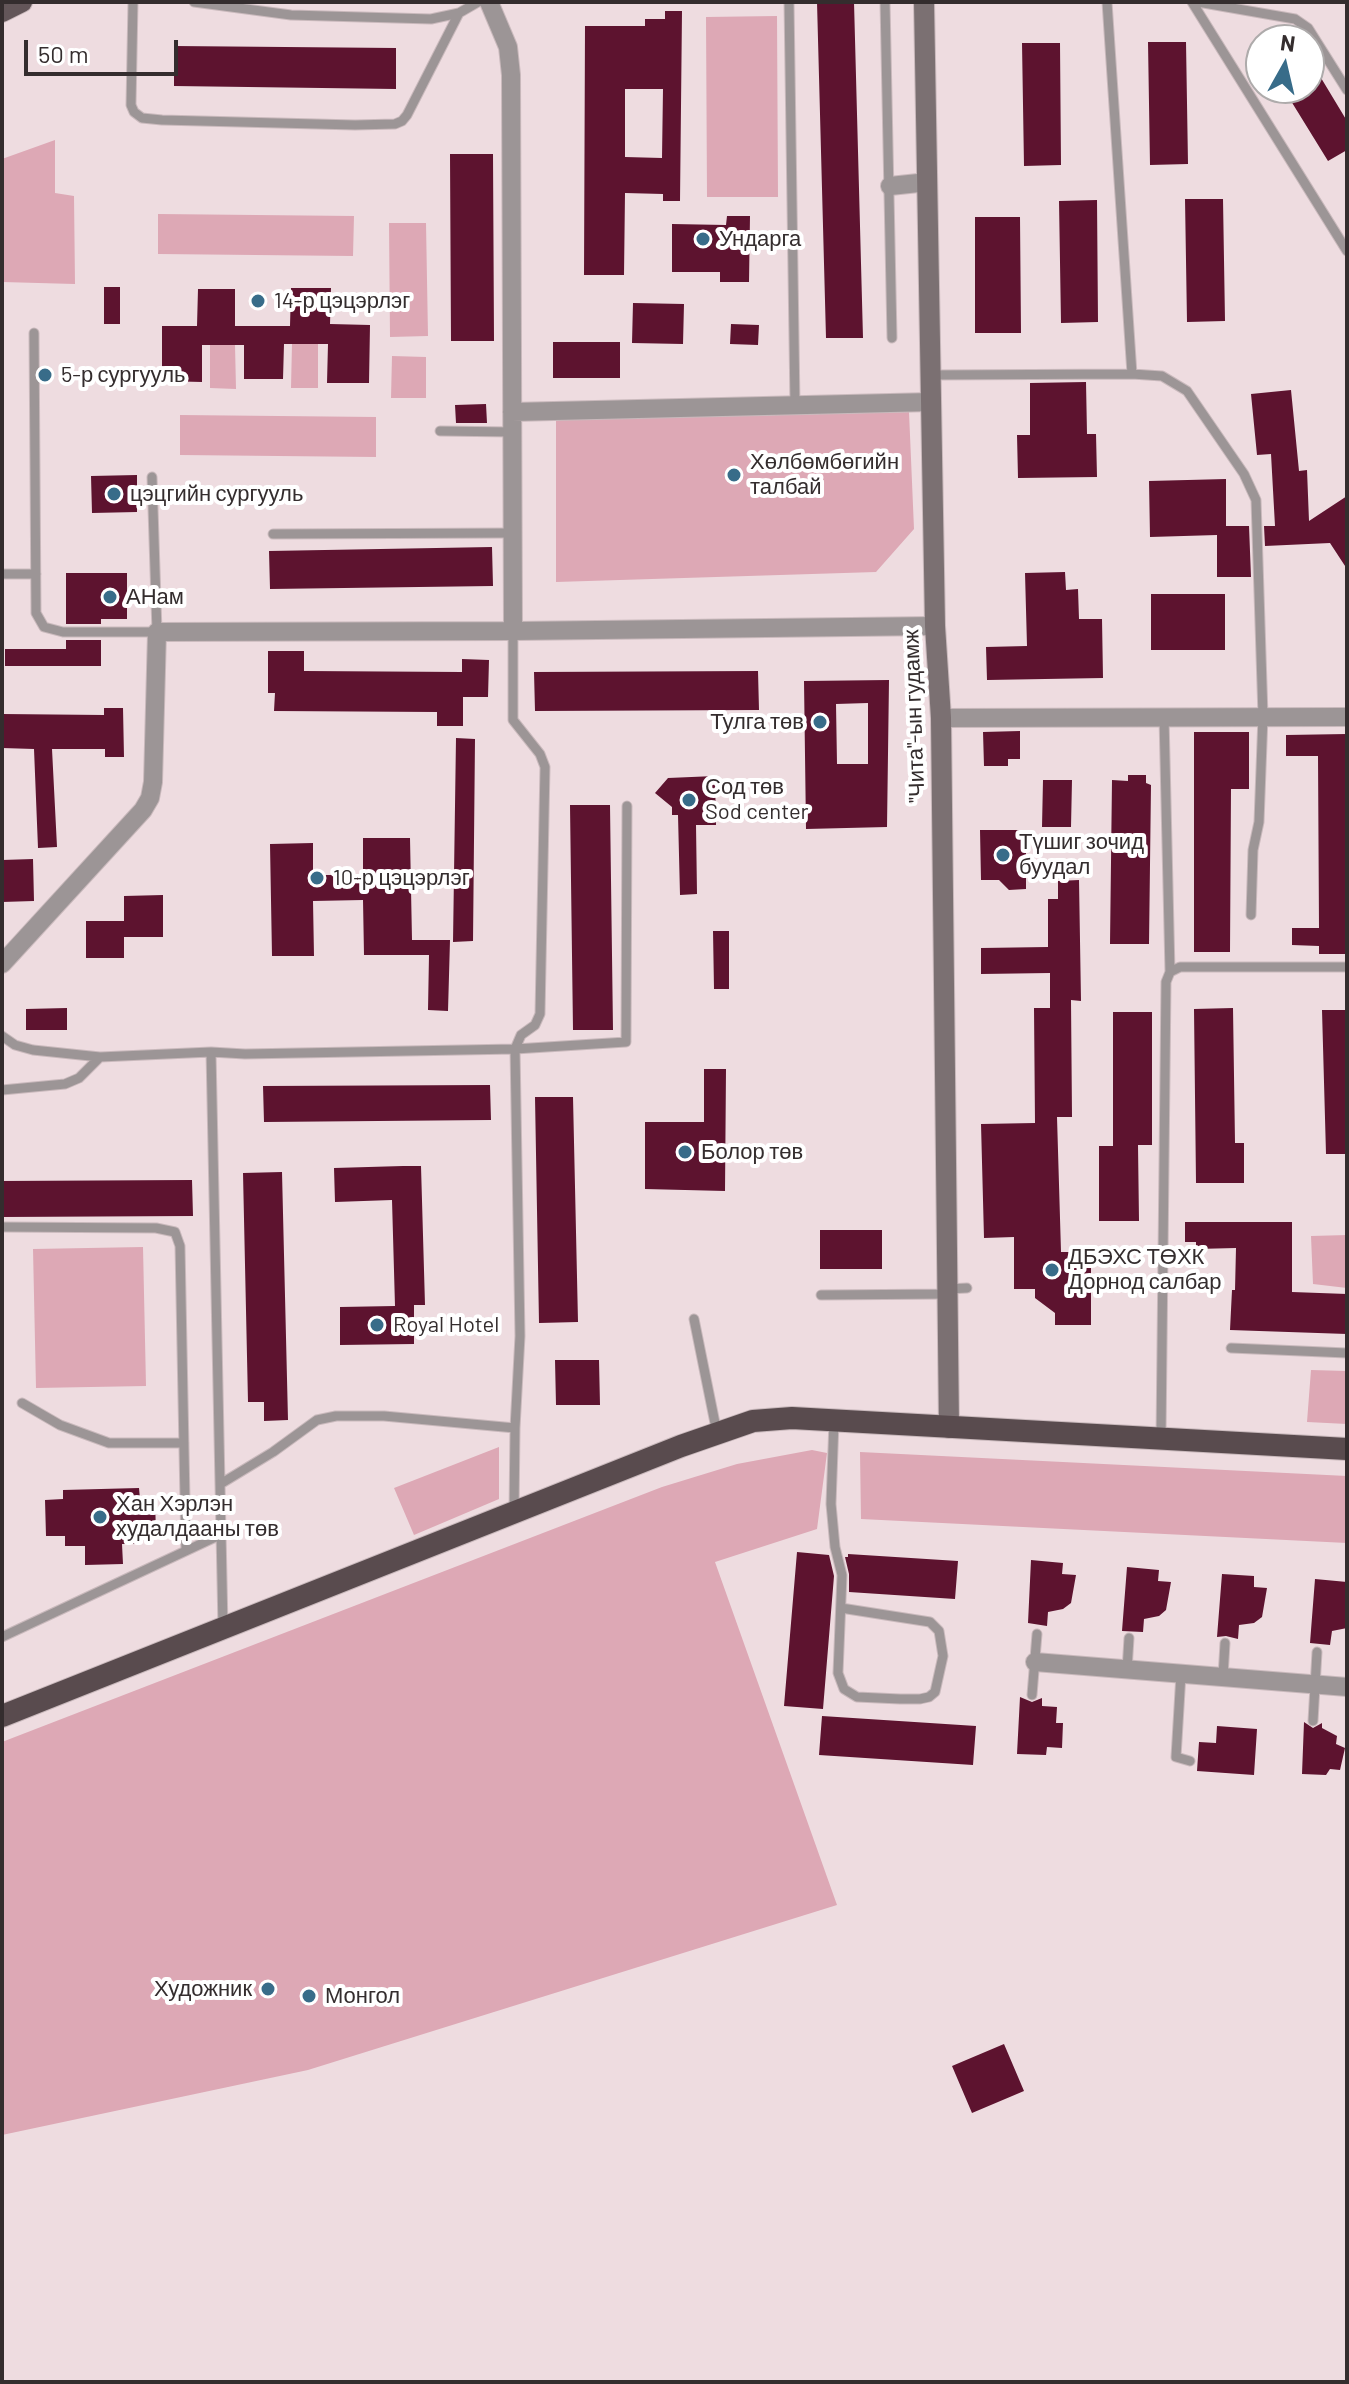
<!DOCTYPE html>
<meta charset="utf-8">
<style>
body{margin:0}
#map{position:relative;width:1349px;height:2384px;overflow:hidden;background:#eedce0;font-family:Barlow,sans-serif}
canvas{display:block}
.frame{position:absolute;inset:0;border:4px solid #342d2e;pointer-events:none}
.north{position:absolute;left:1245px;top:24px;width:80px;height:80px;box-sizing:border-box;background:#fff;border:2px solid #aeabab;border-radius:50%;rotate:8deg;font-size:22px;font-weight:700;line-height:32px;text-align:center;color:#342d2e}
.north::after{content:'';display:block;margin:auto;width:28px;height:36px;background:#386c89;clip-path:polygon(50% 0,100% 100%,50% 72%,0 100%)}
.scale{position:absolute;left:24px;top:40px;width:154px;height:36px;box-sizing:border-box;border:4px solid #342d2e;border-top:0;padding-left:10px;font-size:24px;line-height:28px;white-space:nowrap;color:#342d2e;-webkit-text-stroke:6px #fff;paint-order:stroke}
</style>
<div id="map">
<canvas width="1349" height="2384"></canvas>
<div class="frame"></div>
<div class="north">N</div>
<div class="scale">50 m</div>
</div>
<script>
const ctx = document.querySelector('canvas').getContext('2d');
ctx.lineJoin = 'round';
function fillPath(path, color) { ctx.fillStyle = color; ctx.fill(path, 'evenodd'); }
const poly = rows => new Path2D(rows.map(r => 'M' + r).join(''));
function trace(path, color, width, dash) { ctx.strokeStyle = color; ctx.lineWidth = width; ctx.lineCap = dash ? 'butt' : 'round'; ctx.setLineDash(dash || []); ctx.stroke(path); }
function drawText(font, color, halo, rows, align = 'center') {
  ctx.font = font + ' Barlow,sans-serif'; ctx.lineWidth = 8; ctx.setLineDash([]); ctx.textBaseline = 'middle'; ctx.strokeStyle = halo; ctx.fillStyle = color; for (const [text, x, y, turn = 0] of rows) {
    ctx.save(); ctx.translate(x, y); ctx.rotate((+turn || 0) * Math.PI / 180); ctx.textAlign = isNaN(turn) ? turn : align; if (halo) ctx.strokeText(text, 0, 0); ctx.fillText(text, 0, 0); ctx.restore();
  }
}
fillPath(poly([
 [777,16,778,197,707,197,706,17],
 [55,140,55,193,74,196,75,284,2,282,2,159],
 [158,214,354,216,353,256,158,254],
 [389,223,426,223,428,336,390,337],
 [292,344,318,344,318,388,291,388],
 [210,345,235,345,236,389,210,388],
 [392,356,426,357,426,398,391,398],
 [909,412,914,529,876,572,556,582,556,420],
 [180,415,376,417,376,457,180,455],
 [1347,1235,1347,1288,1313,1284,1311,1236],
 [143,1247,146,1386,36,1388,33,1249],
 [1311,1370,1347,1371,1347,1424,1307,1422],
 [499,1447,499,1499,414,1535,394,1488],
 [812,1450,827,1453,817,1529,715,1562,837,1905,308,2070,2,2135,2,1742,662,1487,737,1464],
 [860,1452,1347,1476,1347,1543,861,1519]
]), '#dda8b5');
fillPath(poly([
 [817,2,854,2,863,338,826,338],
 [665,11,682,11,680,201,663,201,663,194,625,193,624,275,584,275,585,26,645,26,645,19,665,19],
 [625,89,663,89,662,158,625,157],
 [1148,42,1186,42,1188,164,1150,165],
 [1022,43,1060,43,1061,165,1024,166],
 [174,46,396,48,396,89,174,86],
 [1309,58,1347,121,1347,150,1328,161,1283,88,1309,88],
 [450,154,493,154,494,341,451,341],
 [1185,199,1223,199,1225,321,1187,322],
 [1097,200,1098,322,1061,323,1059,201],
 [727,216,750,216,749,282,720,282,720,272,672,272,672,224,726,225],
 [975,217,1020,217,1021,333,975,333],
 [104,287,120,287,120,324,104,324],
 [291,288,331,288,330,324,370,325,369,383,327,383,328,344,284,344,283,379,244,379,244,345,202,345,202,382,162,381,162,326,197,326,198,289,235,289,235,326,290,326],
 [633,303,684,304,683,344,632,343],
 [731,324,759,325,758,345,730,344],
 [553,342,620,342,620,378,553,378],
 [1086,382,1087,434,1096,434,1097,477,1018,478,1017,435,1030,435,1030,383],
 [1291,390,1299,471,1307,470,1309,521,1347,496,1347,569,1330,543,1265,546,1264,526,1275,526,1271,454,1257,455,1251,394],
 [486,404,487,423,456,423,455,405],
 [137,475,137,512,92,513,91,476],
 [1226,479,1226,526,1249,526,1251,577,1217,577,1217,535,1150,537,1149,481],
 [492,547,493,586,270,589,269,551],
 [1065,572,1066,590,1078,589,1079,619,1102,619,1103,678,987,680,986,647,1027,646,1025,573],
 [66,573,127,573,127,619,101,619,101,624,66,624],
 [1151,594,1225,594,1225,650,1151,650],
 [66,640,101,640,101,666,5,666,5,649,66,649],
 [268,651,304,651,304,671,462,672,462,659,489,660,488,697,463,697,463,726,437,726,437,712,274,711,275,693,268,693],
 [758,671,759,710,535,711,534,672],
 [889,680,887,827,806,829,804,681],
 [868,703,868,764,837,764,836,704],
 [104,708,123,708,124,757,105,757,105,749,52,749,57,847,38,848,34,749,2,748,2,714,104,715],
 [1020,731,1020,759,1008,759,1008,766,984,766,983,732],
 [1194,732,1249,732,1249,789,1231,789,1230,952,1194,952],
 [1347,734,1347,954,1319,954,1319,946,1292,945,1292,928,1319,928,1318,756,1286,756,1286,735],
 [456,738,475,739,473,941,453,942],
 [1128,775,1146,775,1146,783,1151,785,1149,944,1110,944,1112,780,1128,781],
 [715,776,716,825,696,825,697,894,680,895,678,815,672,815,672,807,655,793,668,778],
 [1043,780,1072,780,1071,827,1042,827],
 [570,805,610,805,613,1030,573,1030],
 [980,830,1026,830,1026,889,1009,890,999,880,981,880],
 [363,838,410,838,412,940,450,940,448,1011,428,1010,429,955,364,955,363,900,313,901,314,956,272,956,270,844,313,843,313,875,363,875],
 [33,859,34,901,2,902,2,860],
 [1079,880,1081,1001,1071,1000,1072,1117,1057,1117,1061,1252,1091,1252,1091,1325,1055,1325,1055,1313,1035,1298,1035,1289,1014,1289,1014,1237,984,1238,981,1124,1035,1123,1034,1008,1050,1008,1050,973,981,974,981,948,1048,947,1048,899,1058,899,1058,881],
 [163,895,163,937,124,937,124,958,86,958,86,921,124,921,124,896],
 [713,931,729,931,729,989,714,989],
 [67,1008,67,1030,26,1030,26,1009],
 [1233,1008,1235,1143,1244,1143,1244,1183,1196,1183,1194,1009],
 [1322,1010,1347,1010,1347,1154,1326,1154],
 [1113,1012,1152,1012,1152,1145,1138,1145,1139,1221,1099,1221,1099,1146,1113,1146],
 [704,1069,726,1069,725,1191,645,1189,645,1122,704,1122],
 [490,1085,491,1120,264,1122,263,1086],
 [535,1097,573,1097,578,1322,539,1323],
 [403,1166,421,1166,425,1305,414,1305,414,1344,340,1345,340,1307,395,1306,392,1200,335,1202,334,1168],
 [282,1172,288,1420,264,1421,264,1402,248,1402,243,1173],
 [192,1180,193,1216,2,1217,2,1181],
 [1185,1222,1292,1222,1292,1292,1347,1294,1347,1334,1230,1330,1232,1290,1235,1290,1236,1248,1196,1249,1196,1242,1185,1242],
 [820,1230,882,1230,882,1269,820,1269],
 [555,1360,599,1360,600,1405,556,1405],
 [139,1488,140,1499,155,1499,156,1534,141,1534,141,1544,122,1544,123,1564,85,1565,85,1546,65,1546,65,1536,46,1536,45,1500,63,1499,63,1490],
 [797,1552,829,1555,834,1576,823,1709,784,1706],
 [848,1554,958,1561,955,1599,849,1592,849,1574,845,1557,848,1557],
 [1031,1560,1063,1563,1062,1574,1076,1575,1071,1603,1063,1609,1048,1612,1047,1626,1028,1623],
 [1127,1567,1159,1570,1158,1581,1171,1582,1166,1610,1159,1616,1144,1619,1143,1632,1122,1631],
 [1222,1574,1254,1576,1254,1587,1267,1588,1262,1617,1254,1623,1239,1625,1238,1639,1226,1636,1217,1637],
 [1315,1579,1347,1582,1347,1628,1332,1631,1330,1645,1310,1643],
 [1020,1697,1032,1702,1042,1698,1042,1706,1057,1707,1056,1723,1063,1723,1062,1748,1047,1747,1046,1755,1017,1754],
 [822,1716,976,1726,973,1765,819,1755],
 [1304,1722,1313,1728,1322,1723,1322,1728,1337,1736,1336,1744,1345,1748,1340,1770,1330,1769,1326,1775,1302,1774],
 [1217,1726,1257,1729,1254,1775,1197,1771,1199,1742,1216,1743],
 [1004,2044,1024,2091,972,2113,952,2066]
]), '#5d132f');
const service = poly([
 [133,2,131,105,134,112,142,118,162,120,355,125,395,124,402,121,407,115,459,13],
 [194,2,291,15,431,19,459,13,478,2],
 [789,2,795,405],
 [885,2,892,338],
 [1107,2,1132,374],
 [1192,2,1347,251],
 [1198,2,1295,19,1308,28,1347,90],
 [34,333,36,613,44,627,63,632,157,632,152,477],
 [932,375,1132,374,1162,376,1187,391,1244,474,1256,500,1263,716,1259,822,1253,850,1251,915],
 [440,431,512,432],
 [273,534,513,533],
 [2,574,36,574],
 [513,631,513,720,540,754,545,767,540,1014,535,1025,521,1035,515,1049],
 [1164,717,1170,972],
 [2,1036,15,1045,33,1050,100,1057,211,1052,245,1054,515,1049,520,1336,515,1428,514,1512],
 [515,1049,626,1042,627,806],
 [211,1052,223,1628],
 [2,1090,65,1084,79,1078,100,1057],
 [2,1227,156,1228,175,1232,180,1246,186,1551],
 [947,1289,967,1288],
 [821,1295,947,1294],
 [694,1319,717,1433],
 [1231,1348,1347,1353],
 [22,1403,60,1425,109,1443,184,1443],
 [834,1421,831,1504,835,1547,842,1575,838,1673,844,1689,857,1697,900,1699,920,1699,929,1697,935,1692,943,1656,939,1631,930,1622,841,1608],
 [1161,1437,1166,982,1170,972,1180,967,1347,967],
 [222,1483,273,1452,317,1420,336,1416,384,1416,515,1428],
 [2,1637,222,1534],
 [1127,1670,1129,1638],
 [1181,1674,1176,1757,1190,1761],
 [1223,1677,1225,1643],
 [1032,1695,1037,1634],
 [1313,1721,1317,1652]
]);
const minor = poly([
 [890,186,928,182],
 [512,412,932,402],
 [513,631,935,626],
 [941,718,1347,717],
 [2,964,143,810,150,798,153,782,157,632,513,631,511,75,508,47,489,2],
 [1035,1662,1347,1687]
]);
const secondary = poly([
 [924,2,935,626,941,718,949,1428]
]);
const primary = poly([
 [2,12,22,2]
]);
const trunk = poly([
 [2,1716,681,1446,753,1421,792,1418,1347,1449]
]);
trace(service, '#c9b9bc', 11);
trace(minor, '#c9b9bc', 20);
trace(secondary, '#c9b9bc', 22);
trace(primary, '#c9b9bc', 22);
trace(trunk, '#c9b9bc', 24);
trace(service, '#9c9596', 9);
trace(minor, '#9c9596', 18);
trace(secondary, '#7b7072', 20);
trace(primary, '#635659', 20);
trace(trunk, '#594b4e', 22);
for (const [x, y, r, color] of [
 [703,239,8,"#386c89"],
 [258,301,8,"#386c89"],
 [45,375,8,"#386c89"],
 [734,475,8,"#386c89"],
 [114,494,8,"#386c89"],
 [110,597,8,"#386c89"],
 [820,722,8,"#386c89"],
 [689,800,8,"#386c89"],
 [1003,855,8,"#386c89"],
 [317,878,8,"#386c89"],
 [685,1152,8,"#386c89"],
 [1052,1270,8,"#386c89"],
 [377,1325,8,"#386c89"],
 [100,1517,8,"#386c89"],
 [268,1989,8,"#386c89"],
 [309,1996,8,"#386c89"]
]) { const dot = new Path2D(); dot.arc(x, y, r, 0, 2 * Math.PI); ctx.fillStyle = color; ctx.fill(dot); trace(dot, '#fff', 3); }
drawText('22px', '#342d2e', '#fff', [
 ["Ундарга",719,239],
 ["14-р цэцэрлэг",274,301],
 ["5-р сургууль",61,375],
 ["Хөлбөмбөгийн",750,462],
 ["талбай",750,487],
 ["цэцгийн сургууль",130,494],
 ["АНам",126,597],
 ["Тулга төв",804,722,"right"],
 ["Сод төв",705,787],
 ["Sod center",705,812],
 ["Түшиг зочид",1019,842],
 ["буудал",1019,867],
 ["10-р цэцэрлэг",333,878],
 ["Болор төв",701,1152],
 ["ДБЭХС ТӨХК",1068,1257],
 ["Дорнод салбар",1068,1282],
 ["Royal Hotel",393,1325],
 ["Хан Хэрлэн",116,1504],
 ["худалдааны төв",116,1529],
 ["Художник",252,1989,"right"],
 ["Монгол",325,1996]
], 'left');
drawText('22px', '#342d2e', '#fff', [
 ["\"Чита\"-ын гудамж",914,716,-92]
]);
</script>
